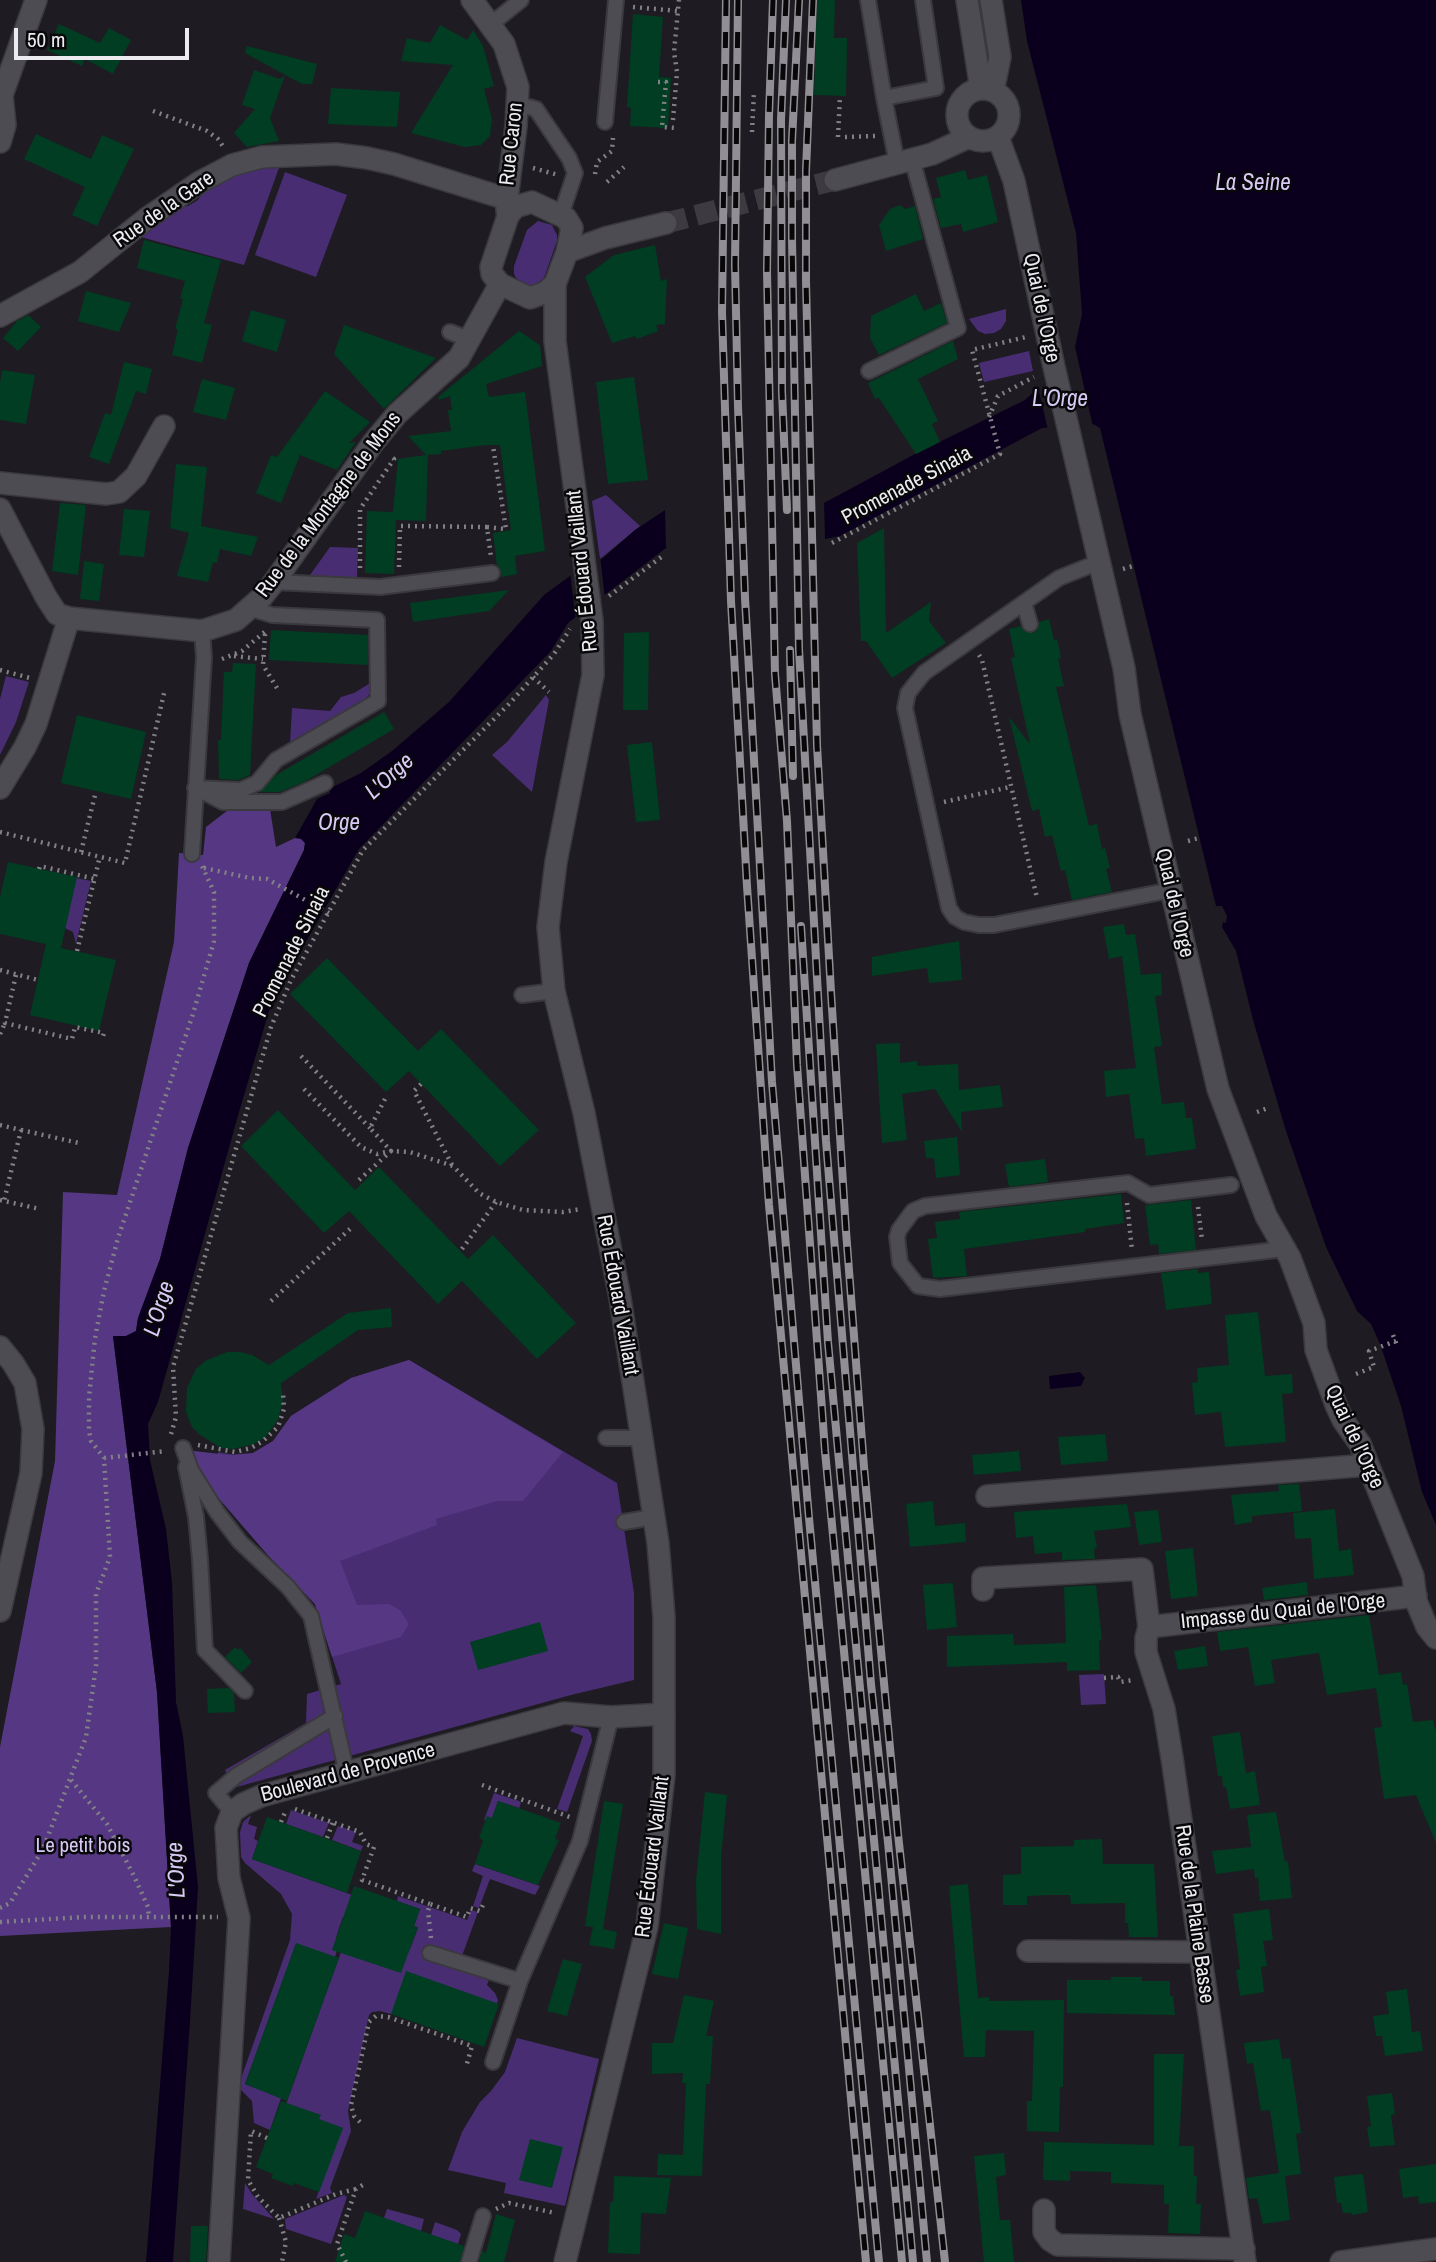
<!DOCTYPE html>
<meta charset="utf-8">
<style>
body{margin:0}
#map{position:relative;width:1436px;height:2262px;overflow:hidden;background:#1e1c22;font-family:"Archivo Narrow",sans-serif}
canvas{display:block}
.scale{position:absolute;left:14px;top:28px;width:175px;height:32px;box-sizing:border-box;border:4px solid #ecebef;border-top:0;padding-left:9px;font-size:21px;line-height:24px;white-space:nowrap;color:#ecebef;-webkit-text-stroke:5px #080709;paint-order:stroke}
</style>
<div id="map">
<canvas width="1436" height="2262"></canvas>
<div class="scale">50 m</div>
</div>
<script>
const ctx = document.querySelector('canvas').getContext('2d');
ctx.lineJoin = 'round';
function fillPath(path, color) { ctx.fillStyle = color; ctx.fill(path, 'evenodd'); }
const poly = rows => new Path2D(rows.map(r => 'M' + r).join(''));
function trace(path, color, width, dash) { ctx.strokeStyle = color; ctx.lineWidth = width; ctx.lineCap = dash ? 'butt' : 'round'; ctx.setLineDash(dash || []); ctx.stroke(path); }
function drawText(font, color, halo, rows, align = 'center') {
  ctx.font = font + ' "Archivo Narrow",sans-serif'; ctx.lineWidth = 5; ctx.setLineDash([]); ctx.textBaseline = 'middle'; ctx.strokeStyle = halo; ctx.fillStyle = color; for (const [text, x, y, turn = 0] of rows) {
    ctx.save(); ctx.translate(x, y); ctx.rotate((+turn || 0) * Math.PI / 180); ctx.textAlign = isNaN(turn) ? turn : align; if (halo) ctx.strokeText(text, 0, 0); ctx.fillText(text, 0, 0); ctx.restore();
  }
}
fillPath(poly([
 [264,165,280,165,244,265,137,236,176,207,188,206,198,200,206,189,221,179],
 [285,172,347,195,316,277,255,255],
 [538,221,552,225,557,235,557,241,544,278,537,284,528,286,518,281,514,274,514,266,527,230],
 [1006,309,1006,321,1001,329,994,333,985,334,978,331,969,319],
 [1029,351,1033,371,984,382,979,363],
 [606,495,640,526,600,559,592,501],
 [330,547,358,548,357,577,313,577,310,575],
 [6,676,29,682,16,722,0,755,0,699],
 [372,682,372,691,363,702,290,744,292,708,330,711,341,697,354,693],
 [546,695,549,700,532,792,492,755,507,742],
 [76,878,91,881,76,944,73,932,65,928],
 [409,1360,617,1483,634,1593,634,1680,571,1695,233,1788,225,1770,306,1723,307,1694,341,1684,315,1604,267,1554,209,1487,218,1452,241,1456,253,1453,273,1441,291,1416,351,1378],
 [1104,1674,1106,1704,1081,1705,1079,1675],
 [574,1726,588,1729,591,1734,592,1741,567,1812,557,1809,583,1736,570,1731],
 [494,1793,519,1801,521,1803,519,1808,498,1801,492,1818,484,1820],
 [291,1810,329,1823,323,1837,286,1824],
 [251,1815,248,1824,257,1827,254,1839,258,1841,252,1859,355,1896,347,1918,343,1917,339,1928,336,1938,340,1940,335,1957,296,1944,245,2084,281,2098,270,2130,254,2123,252,2101,238,2087,290,1940,292,1914,281,1894,245,1863,241,1857,240,1832,243,1822],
 [338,1826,356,1832,352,1842,363,1846,361,1851,332,1840],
 [475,1864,540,1886,535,1895,490,1879,479,1908,473,1906,483,1876,472,1871],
 [398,1896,467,1920,471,1910,478,1912,462,1956,430,1945,426,1958,489,1979,487,1985,495,1993,498,2000,497,2003,391,2014,380,2011,372,2012,369,2015,348,2111,351,2131,330,2188,332,2193,316,2199,342,2128,285,2107,341,1952,410,1949,418,1928,414,1926,420,1909,397,1901],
 [517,2038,599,2059,565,2206,504,2193,506,2183,448,2170,462,2132,480,2102,491,2091,505,2072],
 [245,2183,252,2194,274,2219,243,2209],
 [344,2195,347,2197,331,2244,286,2229,285,2219],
 [387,2209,424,2219,421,2231,384,2218],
 [435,2222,457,2230,461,2234,458,2244,431,2235]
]), '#492d73');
fillPath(poly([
 [232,807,270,809,276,847,295,838,301,838,305,843,304,850,249,963,188,1148,160,1259,138,1318,136,1331,126,1336,113,1336,157,1692,171,1927,0,1936,0,1747,55,1461,63,1192,117,1195,174,942,179,853,203,855,206,827],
 [409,1360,563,1452,523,1501,497,1501,436,1519,437,1525,340,1561,357,1605,389,1604,400,1610,409,1624,401,1637,332,1657,315,1604,267,1554,209,1487,186,1450,228,1455,253,1453,273,1441,291,1416,351,1378]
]), '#553783');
fillPath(poly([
 [1021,0,1436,0,1436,1525,1422,1492,1401,1406,1380,1344,1371,1324,1357,1311,1326,1247,1286,1131,1253,1020,1236,951,1222,927,1223,922,1226,923,1227,916,1222,906,1216,906,1100,428,1093,424,1042,428,840,536,825,539,824,503,915,454,1025,400,1055,372,1075,347,1082,314,1076,233,1027,41],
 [665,510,666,548,568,623,551,651,359,849,272,1001,239,1112,158,1402,148,1424,150,1460,166,1529,172,1582,176,1702,183,1736,198,1887,190,2022,173,2262,146,2262,169,1971,171,1927,157,1692,113,1336,126,1336,136,1331,138,1318,160,1259,188,1148,249,963,304,850,305,843,301,839,295,838,317,799,330,793,329,789,361,773,392,751,449,702,544,595,570,576,603,558,635,530],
 [1080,1372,1085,1378,1081,1386,1050,1389,1049,1376]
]), '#0a001d');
fillPath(poly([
 [1073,338,1093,427,1048,430,1037,383,1052,370,1072,345],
 [600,556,605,599,576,622,570,572]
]), '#1e1c22');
fillPath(poly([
 [817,0,835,0,834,38,847,38,846,96,814,95],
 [633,14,663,17,659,77,671,78,668,128,630,126,631,108,627,107],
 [59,24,100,43,109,28,131,40,113,74,85,59,82,66,47,50],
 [440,25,467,40,473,30,483,46,494,86,484,89,492,119,490,136,481,145,465,147,411,133,453,65,401,61,407,38,430,43],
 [247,46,317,64,312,84,302,84,245,53],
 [254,70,280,79,285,75,270,118,279,141,247,147,234,133,255,109,242,105],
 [331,88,400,92,397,127,328,124],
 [36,134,91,159,102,135,134,149,97,226,72,215,85,187,24,159],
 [965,170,968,180,987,175,998,222,963,232,961,224,941,228,933,199,941,197,936,178],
 [900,205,905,209,915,206,923,239,886,251,879,225,890,209],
 [144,240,221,260,204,323,212,325,202,363,172,355,178,329,175,329,183,299,180,299,185,281,137,268],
 [655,245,661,281,667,279,665,324,656,325,658,331,637,339,635,336,612,343,585,277,614,255],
 [86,291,131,303,119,332,78,321],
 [916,294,924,311,941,303,947,323,879,355,870,338,871,316],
 [251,310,286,320,277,352,242,341],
 [28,315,41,327,18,351,3,338,17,321],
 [344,325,436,358,384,409,334,354],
 [519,331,540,345,542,366,486,384,489,397,525,392,545,551,515,556,517,574,501,577,501,571,497,565,493,533,511,530,500,445,486,445,441,451,441,454,428,455,426,521,396,520,394,574,365,573,367,511,393,512,398,459,426,455,408,436,451,431,448,410,452,410,450,396,439,400,438,397],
 [953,341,958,359,918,379,938,421,932,424,940,442,916,454,879,398,875,399,868,383],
 [124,362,152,369,146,394,136,391,109,464,89,457,105,413,111,415],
 [2,370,35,375,26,424,0,420,0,383],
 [634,377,648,480,608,484,596,382],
 [202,379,235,388,226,420,193,412],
 [325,391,370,422,349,443,356,442,337,470,300,455,281,503,256,493,271,455,277,457],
 [176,464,207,467,201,526,258,537,251,556,220,549,217,563,213,562,208,582,177,576,189,533,170,528],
 [60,503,86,505,78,575,52,571],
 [124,509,150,511,144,557,119,555],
 [884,528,886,633,931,602,929,621,946,643,892,678,866,641,861,641,857,543],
 [84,561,104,564,99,601,80,599],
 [509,590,489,611,413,622,410,603],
 [1049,619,1054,640,1057,639,1061,658,1058,659,1064,686,1056,687,1089,826,1097,824,1102,849,1105,848,1110,868,1106,869,1112,892,1072,900,1065,870,1061,871,1052,835,1045,837,1039,809,1032,811,1009,717,1030,744,1011,658,1015,657,1009,629,1021,626,1024,631,1032,633,1037,630,1039,622],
 [271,630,368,635,368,665,269,660],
 [649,632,648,710,623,710,624,633],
 [233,663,256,664,250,775,239,780,219,779,218,740,221,740,224,672,232,672],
 [384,712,394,729,304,782,280,792,260,792,276,775],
 [77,715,146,732,131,799,61,783],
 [652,742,660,820,636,822,627,745],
 [8,862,77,877,61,948,116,960,99,1031,30,1015,46,944,0,934,0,897],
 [1124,924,1126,935,1135,934,1141,975,1161,973,1162,995,1155,996,1162,1046,1154,1047,1162,1104,1184,1102,1186,1118,1192,1118,1196,1149,1146,1156,1144,1138,1135,1139,1129,1094,1106,1097,1104,1071,1136,1068,1122,956,1109,959,1103,927],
 [959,941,962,980,929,983,927,968,872,976,872,957],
 [327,958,418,1051,441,1029,539,1130,500,1166,409,1071,386,1092,290,994],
 [900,1043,900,1063,917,1061,917,1066,958,1064,959,1090,1000,1085,1003,1107,961,1112,962,1132,935,1089,902,1094,907,1140,882,1143,876,1044],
 [278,1110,355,1190,379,1167,468,1259,493,1235,576,1323,537,1359,462,1281,438,1304,349,1211,324,1233,241,1146],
 [957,1137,960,1175,936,1178,934,1158,926,1158,924,1141],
 [1045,1159,1048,1182,1009,1187,1005,1164],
 [1121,1194,1124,1223,1085,1229,1085,1232,964,1249,967,1276,933,1278,928,1239,937,1238,935,1222,960,1219,959,1212],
 [1191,1200,1196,1250,1159,1254,1158,1244,1150,1245,1145,1205],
 [1198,1269,1198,1273,1209,1272,1212,1304,1166,1310,1161,1273],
 [391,1308,392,1327,358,1330,281,1383,283,1400,278,1420,266,1436,254,1444,233,1449,221,1448,200,1435,192,1427,186,1412,187,1388,196,1369,205,1361,227,1352,240,1352,252,1355,269,1365,348,1313],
 [1258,1312,1265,1376,1292,1374,1293,1393,1282,1394,1286,1442,1225,1447,1221,1412,1195,1415,1192,1383,1198,1382,1197,1368,1229,1365,1225,1315],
 [1105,1434,1108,1461,1061,1465,1058,1437],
 [1019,1451,1021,1471,974,1475,972,1455],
 [1299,1484,1302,1511,1252,1516,1252,1522,1235,1525,1231,1495,1279,1491,1278,1485],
 [933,1501,935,1526,965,1523,966,1542,910,1547,906,1504],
 [1127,1504,1131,1527,1094,1531,1097,1548,1094,1549,1095,1559,1062,1560,1062,1552,1035,1554,1033,1536,1016,1538,1014,1512],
 [1335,1509,1339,1551,1351,1549,1354,1575,1314,1579,1311,1538,1295,1539,1293,1513],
 [1158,1510,1162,1542,1139,1545,1134,1512],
 [1193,1548,1198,1596,1171,1599,1165,1551],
 [1307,1582,1308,1595,1264,1600,1262,1588],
 [953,1583,957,1627,927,1630,923,1585],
 [1096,1585,1102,1640,1099,1640,1100,1670,1067,1671,1067,1662,947,1667,947,1636,1013,1634,1014,1645,1066,1643,1064,1587],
 [1369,1615,1379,1675,1401,1672,1403,1685,1407,1684,1413,1722,1433,1720,1436,1733,1436,1843,1416,1795,1384,1799,1374,1728,1382,1727,1376,1688,1327,1695,1319,1653,1271,1660,1275,1683,1255,1686,1248,1647,1220,1651,1217,1632],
 [540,1622,548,1651,478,1670,470,1642],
 [1205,1646,1208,1666,1178,1670,1174,1651],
 [235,1647,238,1650,240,1648,252,1662,241,1673,225,1657],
 [229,1688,234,1693,235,1712,208,1713,207,1689],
 [1240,1732,1246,1773,1255,1771,1260,1805,1230,1809,1226,1787,1223,1787,1222,1776,1218,1776,1212,1736],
 [705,1792,727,1795,721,1858,721,1934,697,1929,696,1880],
 [498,1801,561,1823,555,1839,559,1840,538,1885,475,1864,483,1840,479,1838,487,1816,492,1818],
 [604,1801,623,1804,603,1929,617,1932,614,1949,589,1945,593,1927,585,1926],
 [1276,1812,1285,1862,1288,1861,1292,1898,1260,1901,1258,1878,1255,1878,1254,1869,1216,1874,1212,1851,1251,1847,1247,1815],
 [267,1817,361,1851,347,1893,252,1859],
 [1102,1839,1103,1864,1154,1864,1158,1937,1129,1937,1128,1923,1125,1923,1125,1903,1071,1904,1070,1895,1049,1895,1027,1896,1027,1905,1003,1905,1003,1875,1021,1874,1021,1847,1074,1846,1074,1840],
 [968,1884,978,1998,989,1997,989,2001,1064,2000,1063,2087,1060,2087,1059,2132,1027,2131,1027,2101,1032,2101,1034,2031,986,2030,985,2057,964,2057,949,1886],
 [354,1886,420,1909,414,1926,418,1927,401,1973,332,1950],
 [1269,1909,1273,1940,1263,1941,1267,1966,1261,1967,1264,1992,1240,1996,1236,1970,1240,1969,1233,1914],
 [664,1923,688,1928,678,1979,652,1974],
 [296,1943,339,1958,287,2101,245,2084],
 [563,1959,582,1964,567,2016,547,2011],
 [406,1971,499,2004,484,2047,391,2014],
 [1111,1977,1142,1977,1142,1981,1170,1981,1170,1996,1173,1996,1175,2015,1067,2013,1067,1980,1111,1980],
 [1407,1989,1412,2032,1420,2031,1423,2051,1385,2056,1382,2036,1376,2036,1373,2016,1389,2014,1386,1992],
 [684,1995,714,2001,706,2036,713,2036,710,2084,706,2084,702,2176,657,2175,658,2154,683,2155,686,2083,682,2083,683,2073,652,2074,652,2043,673,2043],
 [1279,2039,1282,2059,1290,2058,1301,2133,1296,2134,1301,2174,1285,2176,1290,2220,1263,2224,1257,2198,1249,2199,1246,2178,1279,2173,1270,2110,1261,2111,1253,2063,1247,2064,1244,2043],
 [1154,2054,1184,2054,1179,2146,1194,2146,1194,2176,1197,2176,1196,2204,1201,2204,1200,2234,1168,2233,1169,2204,1164,2204,1164,2185,1111,2183,1111,2172,1070,2171,1070,2181,1043,2180,1044,2142,1154,2145],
 [1392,2093,1395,2114,1391,2115,1395,2145,1370,2147,1367,2127,1371,2126,1367,2096],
 [281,2101,321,2115,319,2119,343,2128,319,2192,294,2183,293,2186,271,2178,273,2174,256,2167],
 [530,2139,563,2147,552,2188,519,2180],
 [1004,2153,1006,2175,996,2177,1000,2220,1010,2220,1014,2262,984,2262,974,2156],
 [1436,2164,1436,2202,1419,2204,1418,2196,1403,2198,1399,2169],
 [1363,2174,1368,2212,1352,2215,1351,2213,1343,2213,1341,2203,1337,2203,1334,2177],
 [614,2176,671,2178,666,2214,641,2213,640,2254,608,2253,610,2202,613,2202],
 [365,2211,464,2246,460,2262,335,2262,344,2234,355,2238],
 [496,2214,515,2220,504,2262,479,2262,482,2251,486,2253],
 [191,2226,208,2226,206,2262,190,2262]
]), '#003d22');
trace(poly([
 [666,223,835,180]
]), '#3d3b41', 21, [21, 10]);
const lane = poly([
 [868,0,884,98,897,163],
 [490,25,521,0],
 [884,98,936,88,923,0],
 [518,104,536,109,569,158,575,173,563,209,559,214],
 [605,122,616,0],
 [450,332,471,340],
 [869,371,958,328,912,159],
 [1099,562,1059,578,924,673,908,693,905,708,949,908,955,917,964,922,979,925,994,925,1171,890],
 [274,582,380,587,492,573],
 [1024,603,1030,624],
 [195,788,241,790,257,783,276,760,378,701,377,620,272,615,249,608],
 [200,790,223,802,282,802,325,783],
 [192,854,204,657,202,631],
 [522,995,554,991],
 [1231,1185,1149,1195,1128,1183,925,1206,913,1211,899,1230,897,1237,900,1263,918,1286,940,1289,1284,1249],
 [606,1438,640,1438],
 [183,1448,191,1470,217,1512,240,1542,288,1587,311,1616,347,1774],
 [186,1467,196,1517,200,1559,205,1650,245,1691],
 [624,1522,654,1517],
 [232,1812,216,1793,236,1776,335,1716],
 [430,1953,520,1981],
 [493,2062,520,1981,580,1841,611,1717],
 [469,2262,483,2216]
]);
const street = poly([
 [472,0,504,44,518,87,516,126,507,199,507,211],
 [0,142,5,125,2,95,36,0],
 [0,316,80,272,146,219,200,182,232,165,262,157,336,154,367,158,394,164,507,199],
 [0,483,106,494,119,492,136,476,164,426],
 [0,509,46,597,57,614,69,618,202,631,236,620,262,597,274,582,373,443,397,414,459,358,500,284],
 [0,788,25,747,36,724,69,618],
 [0,1347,13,1363,25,1383,33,1429,31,1473,0,1611],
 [987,1496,1368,1465],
 [983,1590,983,1578,1142,1569,1149,1627,1146,1638,1146,1652,1164,1709,1172,1758,1245,2262],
 [1149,1627,1416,1596],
 [1028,1951,1200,1952],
 [1044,2210,1044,2232,1050,2240,1058,2245,1244,2249],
 [219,2262,239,1918,229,1878,226,1828,232,1812,243,1804,261,1796,564,1713,611,1717,664,1714],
 [1341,2262,1436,2249]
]);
const secondary = poly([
 [967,0,981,89],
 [991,0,1000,57,993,91],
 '957 115a26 26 0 1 1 52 0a26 26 0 1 1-52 0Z',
 [998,137,1014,181,1054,367,1124,668,1130,714,1218,1089,1266,1216,1290,1258,1314,1323,1316,1350,1336,1405,1343,1420,1360,1444,1371,1472,1413,1576,1416,1601,1427,1627,1436,1638],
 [835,180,932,154,969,137],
 [532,202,566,218,572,228,567,252,555,284,546,292,530,298,500,284,492,274,491,267,508,216,515,207,532,202],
 [567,252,605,238,666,223],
 [555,284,555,341,582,544],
 [565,2262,647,1927,664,1775,664,1617,658,1543,620,1298,584,1113,554,991,548,927,556,862,593,675,592,621]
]);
trace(lane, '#3a393d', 18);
trace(street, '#3a393d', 24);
trace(secondary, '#3a393d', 24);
trace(poly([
 [633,7,678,11],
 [658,82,666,82,662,127,677,128],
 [153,111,207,131,218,139,224,148],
 [673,120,677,72,674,52,679,0],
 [752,132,754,92],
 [838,137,840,96],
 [845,137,876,136],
 [533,168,558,175],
 [595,174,597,162,612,151,613,138],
 [607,182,624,167],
 [989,417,998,396,1034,377],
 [487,527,506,529,493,446],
 [832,543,1000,454,972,350,1026,337],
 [399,567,400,526,487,527,491,557],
 [360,568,360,509,394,459,390,456],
 [1123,569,1133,566],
 [609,596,664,555],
 [265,634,263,665,277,688],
 [979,655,982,660,1037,898],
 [234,656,263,659],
 [222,659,242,651,267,630],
 [0,670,30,678],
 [533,677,549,692],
 [944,802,1010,787],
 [0,832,125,863,165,689],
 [1188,841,1199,838],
 [81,852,96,791],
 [204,868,250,878,267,879,329,913],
 [39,869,40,866,95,879],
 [77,951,100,856],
 [0,970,38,980],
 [16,975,5,1023,72,1039,75,1027,104,1033,102,1039],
 [0,1034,5,1023],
 [301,1056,370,1128],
 [421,1084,414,1091,452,1165],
 [304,1089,361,1147,377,1154,391,1151,410,1152,453,1166,479,1193,496,1202,523,1210,563,1212,581,1209],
 [1257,1112,1268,1108],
 [0,1125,21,1130,4,1201],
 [21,1130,79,1143],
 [359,1180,391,1151,370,1128,385,1099],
 [0,1200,40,1209],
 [1127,1203,1132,1250],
 [1198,1207,1202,1240],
 [462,1249,496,1202],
 [271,1301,350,1229],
 [1393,1335,1398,1348],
 [1356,1374,1374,1367,1369,1351,1396,1341],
 [171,1434,176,1417,173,1367,271,1027,291,980,363,850,509,704,554,654,570,629],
 [198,1445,235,1452,251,1448,263,1441,278,1427,284,1409,283,1392],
 [104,1458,166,1451],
 [1104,1678,1118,1677,1120,1682,1134,1680],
 [71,1780,107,1824,134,1876,148,1907,149,1917],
 [482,1785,570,1817],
 [295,1809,360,1832,366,1844,374,1847,362,1880,430,1904],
 [281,1822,286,1810],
 [327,1838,333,1822],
 [0,1908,10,1903,43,1849,86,1737,96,1666,96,1594,110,1557,104,1458,91,1441,89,1431,89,1397,95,1338,104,1291,118,1238,193,1014,214,941,214,892,202,866],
 [0,1922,85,1917,218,1917],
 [431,1938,428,1911,430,1904,467,1917,470,1908,480,1911,483,1905],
 [360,2122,354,2116,351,2105,369,2022,376,2016,388,2017,472,2046,466,2067],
 [267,2138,251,2131,248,2180,258,2197,279,2218,336,2194,356,2189],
 [496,2209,509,2203,555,2213],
 [279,2218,286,2242,282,2262],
 [346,2262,337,2244,356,2189,366,2183]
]), '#828186', 4.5, [2, 5]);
trace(lane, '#4e4c53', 14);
trace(street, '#4e4c53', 21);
trace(secondary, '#4e4c53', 21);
const rail = poly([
 [726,0,722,312,731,601,747,886,769,1205,866,2262],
 [738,0,735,265,738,406,745,598,772,1082,809,1518,879,2262],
 [773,0,769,116,767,271,775,674,787,821,797,1065,825,1451,902,2262],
 [786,0,781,120,782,391,787,510],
 [799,0,792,141,792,239,799,649,826,1141,871,1684,888,1842,927,2262],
 [813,0,806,171,806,281,817,745,831,992,846,1231,864,1467,898,1834,945,2262],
 [790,650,793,776],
 [801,926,828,1342,913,2262]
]);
trace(rail, '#918f94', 8);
trace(rail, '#080709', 5, [16]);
const secondaryBridge = poly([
 [582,544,592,621]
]);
trace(secondaryBridge, '#3a393d', 24, []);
trace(secondaryBridge, '#4e4c53', 21);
drawText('21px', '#ecebef', '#080709', [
 ["Rue Caron",512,144,-84],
 ["Rue de la Gare",164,210,-35],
 ["Quai de l'Orge",1041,308,78],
 ["Promenade Sinaia",907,486,-28],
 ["Rue de la Montagne de Mons",329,505,-53],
 ["Rue Édouard Vaillant",583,571,-96],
 ["Quai de l'Orge",1174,903,77],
 ["Promenade Sinaia",292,952,-63],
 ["Rue Édouard Vaillant",617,1295,80],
 ["Quai de l'Orge",1354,1437,65],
 ["Impasse du Quai de l'Orge",1283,1612,-6],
 ["Boulevard de Provence",348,1773,-15],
 ["Rue Édouard Vaillant",653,1857,-83],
 ["Rue de la Plaine Basse",1194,1914,82]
]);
drawText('21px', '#d7c9f5', '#080709', [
 ["Le petit bois",83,1846]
]);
drawText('italic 23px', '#d8caf6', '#080709', [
 ["La Seine",1253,184],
 ["L'Orge",1060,400],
 ["L'Orge",390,777,-42],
 ["Orge",339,824],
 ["L'Orge",160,1309,-73],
 ["L'Orge",177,1870,-93]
]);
</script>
